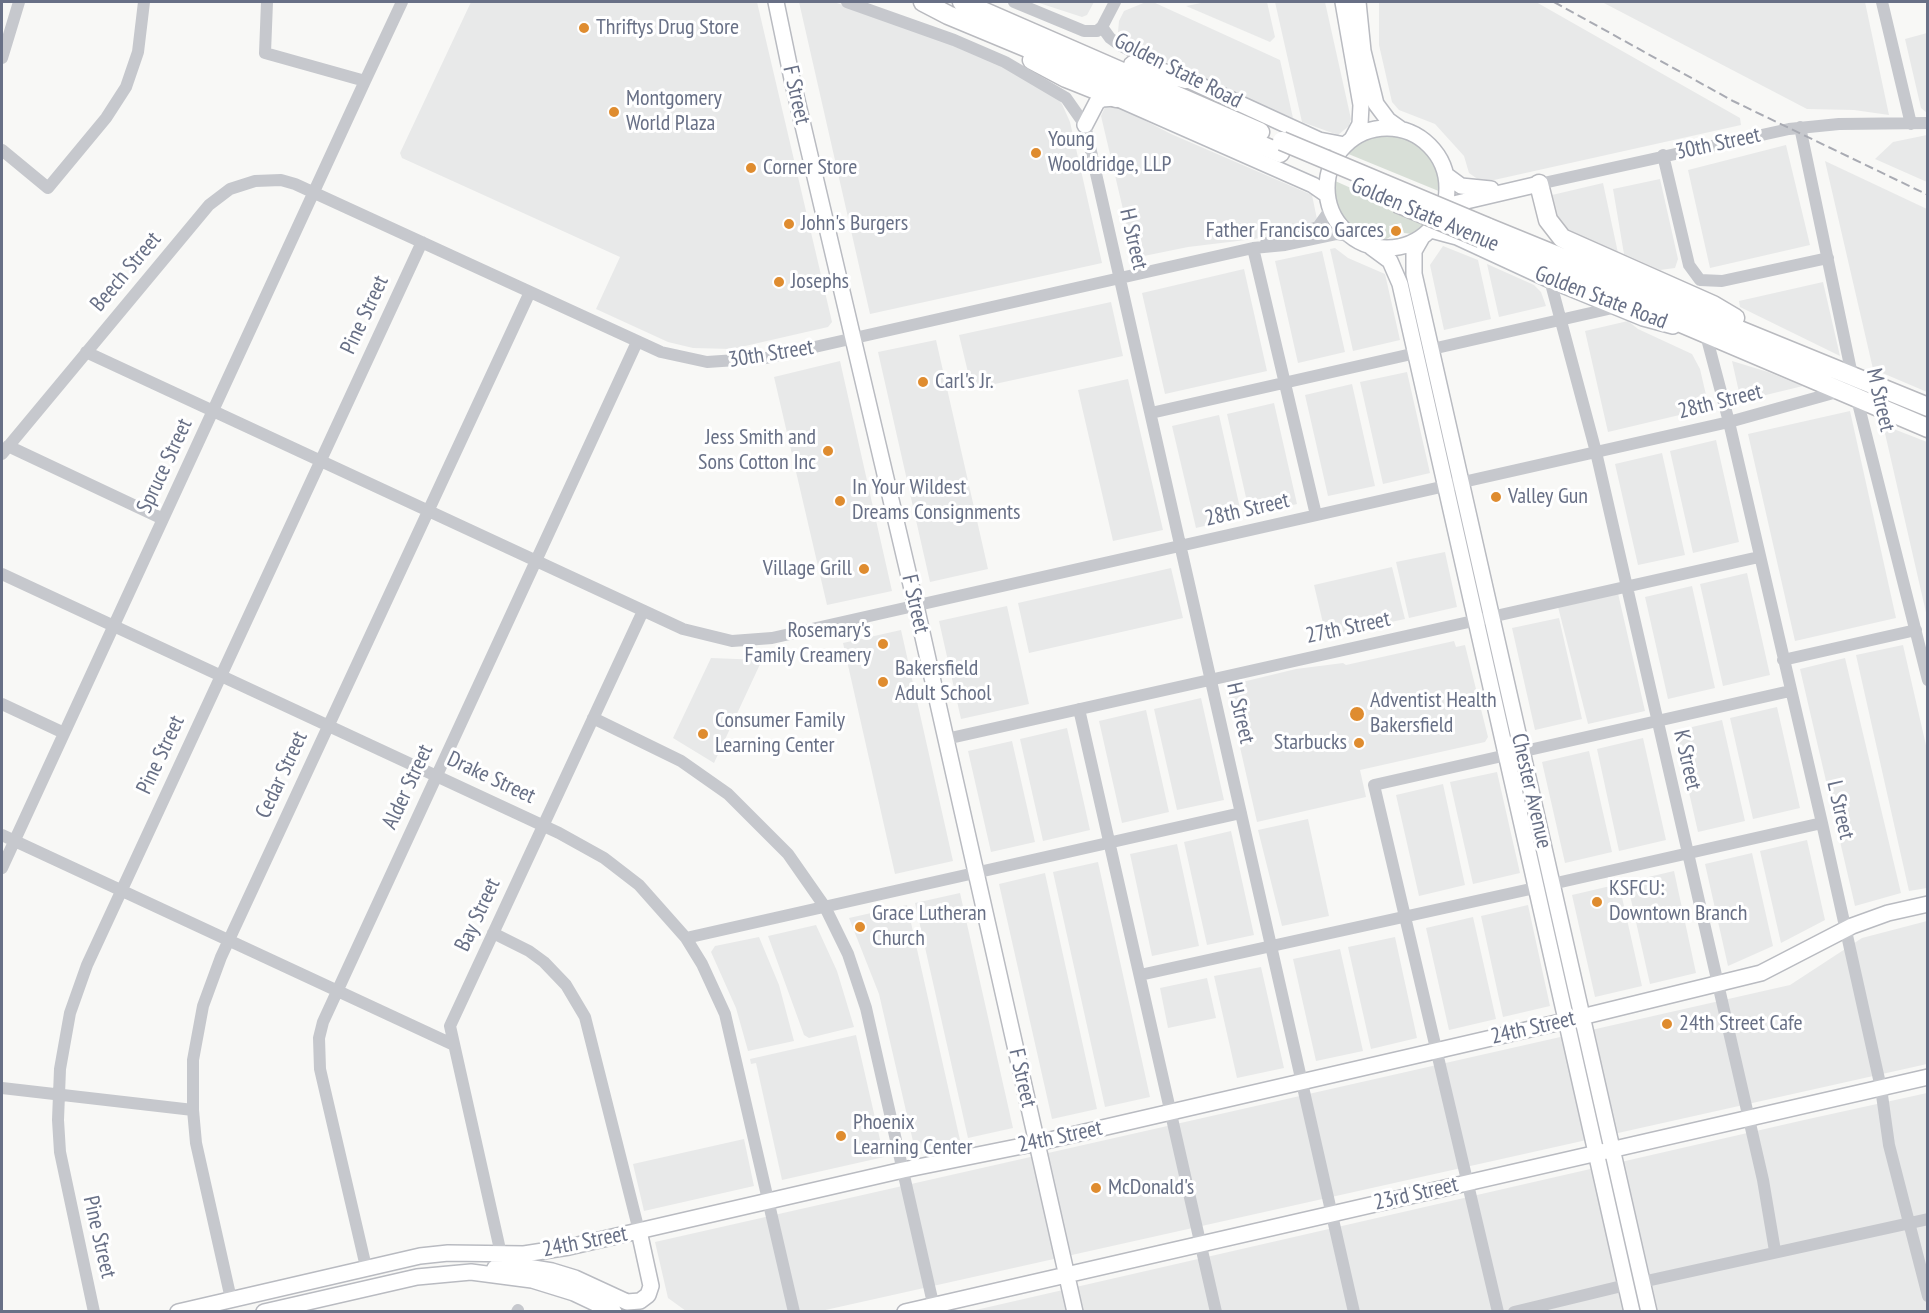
<!DOCTYPE html>
<style>
body{margin:0}
#map{position:relative;width:1929px;height:1313px;overflow:hidden;background:#f8f8f6;font-family:"PT Sans Narrow",sans-serif}
canvas{display:block}
.frame{position:absolute;inset:0;border:3px solid #687086;pointer-events:none}
</style>
<div id="map">
<canvas width="1929" height="1313"></canvas>
<div class="frame"></div>
</div>
<script>
const ctx = document.querySelector('canvas').getContext('2d');
ctx.lineJoin = 'round';
function fillPath(path, color) { ctx.fillStyle = color; ctx.fill(path, 'evenodd'); }
const poly = rows => new Path2D(rows.map(r => 'M' + r).join(''));
function trace(path, color, width, dash) { ctx.strokeStyle = color; ctx.lineWidth = width; ctx.lineCap = dash ? 'butt' : 'round'; ctx.setLineDash(dash || []); ctx.stroke(path); }
function drawText(font, color, halo, rows, align = 'center') {
  ctx.font = font + ' "PT Sans Narrow",sans-serif'; ctx.lineWidth = 6; ctx.setLineDash([]); ctx.textBaseline = 'middle'; ctx.strokeStyle = halo; ctx.fillStyle = color; for (const [text, x, y, turn = 0] of rows) {
    ctx.save(); ctx.translate(x, y); ctx.rotate((+turn || 0) * Math.PI / 180); ctx.textAlign = isNaN(turn) ? turn : align; if (halo) ctx.strokeText(text, 0, 0); ctx.fillText(text, 0, 0); ctx.restore();
  }
}
fillPath(poly([
 [471,2,757,2,832,322,828,327,732,349,693,348,668,342,596,309,620,257,402,158,400,153],
 [799,2,834,2,975,53,1052,92,1062,104,1070,122,1102,263,870,314],
 [1036,2,1094,2,1087,15,1082,17],
 [1146,2,1153,2,1280,60,1293,118,1195,77,1127,41,1118,32,1119,21,1124,11],
 [1206,2,1267,2,1275,37,1270,42,1186,6],
 [1275,2,1325,2,1351,119,1349,126,1338,135,1302,122],
 [1379,2,1536,2,1740,118,1741,125,1494,180,1479,180,1469,173,1464,156,1435,124,1399,110,1392,102,1379,45],
 [1602,2,1865,2,1889,115,1854,110,1807,109],
 [1927,33,1928,33,1927,113,1921,108,1905,39],
 [1106,105,1115,105,1171,134,1312,195,1318,224,1254,239,1188,247,1139,257,1134,256,1101,116],
 [1927,135,1927,182,1875,159,1893,142],
 [1786,145,1810,245,1710,268,1688,170],
 [1825,161,1927,209,1927,392,1873,369],
 [1660,179,1678,259,1675,268,1660,270,1624,254,1613,189],
 [1603,183,1618,253,1570,235,1560,225,1552,205,1552,195],
 [1443,246,1478,260,1491,319,1444,330,1430,265],
 [1335,248,1348,258,1385,274,1400,340,1353,351,1330,249],
 [1322,251,1345,352,1298,363,1275,261],
 [1487,264,1534,285,1541,292,1546,306,1499,317],
 [1244,269,1267,371,1165,394,1142,293],
 [1823,282,1840,356,1740,307,1739,301],
 [1111,302,1123,356,972,389,959,335],
 [1628,321,1638,329,1692,354,1700,369,1709,408,1608,432,1585,331],
 [936,340,988,569,930,582,878,352],
 [840,361,892,591,827,605,774,377],
 [1732,361,1768,372,1803,386,1741,401],
 [1407,372,1430,473,1383,484,1360,382],
 [1128,379,1163,530,1113,541,1078,390],
 [1352,384,1375,486,1328,496,1305,395],
 [1274,403,1297,504,1250,515,1227,414],
 [1850,411,1896,618,1795,641,1748,434],
 [1219,415,1242,517,1196,528,1172,426],
 [1886,426,1927,442,1927,617,1884,429],
 [1716,440,1739,542,1693,553,1670,451],
 [1662,453,1685,555,1638,565,1615,464],
 [1445,552,1457,607,1409,618,1396,562],
 [1392,567,1405,619,1326,636,1314,585],
 [1171,568,1183,618,1029,653,1018,603],
 [1747,573,1770,675,1723,686,1700,584],
 [1692,586,1715,688,1668,699,1645,597],
 [1617,589,1645,711,1588,724,1557,603],
 [1007,606,1029,704,961,719,939,621],
 [1559,618,1582,719,1535,730,1512,628],
 [901,630,953,861,895,874,843,643],
 [1454,641,1456,647,1465,645,1488,737,1485,742,1360,770,1366,797,1257,822,1227,690,1230,685,1296,669,1343,663,1346,665],
 [1903,645,1928,754,1927,888,1909,891,1856,655],
 [711,658,762,660,714,763,673,738],
 [1845,658,1901,893,1855,906,1800,669],
 [1201,698,1224,800,1177,810,1154,709],
 [1777,707,1800,808,1753,819,1730,718],
 [1146,710,1169,812,1122,823,1099,721],
 [1722,720,1745,821,1698,832,1675,731],
 [1067,728,1090,830,1043,841,1020,739],
 [1643,738,1666,840,1619,851,1597,749],
 [1012,741,1035,842,991,852,968,751],
 [1589,751,1612,852,1565,863,1542,762],
 [1497,772,1520,873,1473,884,1450,782],
 [1443,784,1465,885,1419,896,1396,795],
 [1308,819,1329,916,1282,926,1258,830],
 [1231,831,1254,935,1207,945,1184,842],
 [1807,840,1825,920,1781,943,1760,851],
 [1177,844,1199,946,1152,956,1130,854],
 [1752,853,1773,946,1728,966,1705,864],
 [1098,862,1150,1097,1105,1107,1053,872],
 [1674,871,1696,973,1650,984,1627,882],
 [1045,873,1097,1109,1052,1119,999,884],
 [1619,884,1642,986,1595,997,1572,895],
 [960,893,1013,1128,968,1138,915,903],
 [907,905,960,1140,915,1150,879,994,849,918],
 [1528,905,1550,1006,1503,1017,1481,916],
 [1473,917,1496,1019,1449,1030,1426,928],
 [1927,921,1927,1064,821,1311,686,1311,668,1298,655,1242,1790,985,1862,938],
 [816,925,837,971,854,1027,809,1038,804,1035,768,936],
 [759,937,779,985,794,1041,748,1051,736,1008,711,952,715,946],
 [1395,937,1417,1038,1371,1049,1348,947],
 [1340,949,1363,1051,1316,1061,1293,959],
 [1261,967,1284,1068,1237,1078,1214,976],
 [1207,978,1216,1018,1168,1028,1160,988],
 [856,1035,884,1157,782,1180,756,1063,751,1064,750,1059],
 [1927,1093,1927,1311,967,1312,1804,1120],
 [744,1139,754,1186,644,1211,633,1164]
]), '#e8e9e9');
fillPath(poly([
 [1386,134,1409,139,1423,148,1437,168,1441,192,1346,153,1366,138],
 [1333,180,1429,223,1419,235,1404,233,1401,223,1389,226,1391,236,1380,244,1365,239,1351,231,1336,211,1333,199]
]), '#d8dfd7');
const major = poly([
 [776,2,792,79,916,606,1075,1312],
 [1343,2,1361,105,1360,124,1352,139],
 [1358,2,1363,51,1376,104,1388,120,1402,130],
 [1186,79,1319,140,1345,145],
 [1085,125,1097,102,1102,99,1116,98,1313,185,1326,194],
 '1327 188a60 60 0 1 1 120 0a60 60 0 1 1-120 0Z',
 [1446,175,1461,186,1491,189],
 [1445,206,1539,184],
 [1431,230,1457,237,1550,280,1643,318,1673,326],
 [1422,237,1414,251,1414,274,1649,1312],
 [1371,247,1390,261,1400,284,1632,1312],
 [495,1268,515,1265,552,1271,575,1278,627,1302,640,1301,648,1295,651,1286,639,1231],
 [178,1312,420,1256,448,1253,524,1254,569,1247,903,1170,1037,1143,1565,1021,1761,973,1852,926,1888,913,1928,904],
 [264,1312,417,1277,471,1272,532,1280,574,1293,614,1312],
 [905,1312,1928,1077]
]);
const highway = poly([
 [923,2,948,15,1280,153],
 [962,2,1260,132],
 [1032,60,1066,78,1116,98],
 [1133,65,1186,79],
 [1539,184,1548,220,1562,238,1713,305,1735,318],
 [1487,227,1928,407],
 [1481,238,1928,428]
]);
trace(major, '#b9bbc1', 18);
trace(highway, '#b9babf', 21);
trace(poly([
 [267,2,265,53,365,81,402,2],
 [847,2,954,40,1005,62,1066,98,1085,125,1354,1312],
 [1014,2,1084,31,1097,31,1102,27],
 [1882,2,1911,124],
 [1102,27,1110,38,1121,46,1160,66],
 [1102,27,1115,2],
 [2,58,19,2],
 [1800,127,1857,399,1928,680],
 [2,150,48,188,106,118,126,87,138,52,144,2],
 [1663,155,1689,265,1700,280,1722,281,1828,258],
 [1539,184,1789,129,1839,124,1928,123],
 [1266,243,1318,227,1330,210],
 [1253,248,1316,515],
 [1550,280,1596,452,1763,1180,1775,1251],
 [1706,335,1729,422,1822,823,1881,1088,1889,1145,1928,1296],
 [1432,349,1617,307],
 [86,352,683,629,732,641,772,638,1729,422,1844,390],
 [1151,413,1416,353],
 [8,446,163,519],
 [2,454,209,205,230,189,255,181,281,180,295,184,661,352,707,362,766,358,1253,248,1285,245,1337,234,1349,236],
 [2,574,559,833,604,858,639,885,686,938,702,964,725,1014,794,1312],
 [1783,660,1916,630],
 [2,704,64,733],
 [1079,709,1216,1312],
 [593,718,681,761,728,794,788,854,825,907,848,954,866,1008,935,1312],
 [946,739,1759,557],
 [2,835,454,1045],
 [2,868,365,81],
 [1552,884,1822,823],
 [493,933,529,951,544,962,566,985,585,1017,639,1231],
 [686,938,1241,813],
 [1140,975,1535,888],
 [2,1088,193,1110],
 [501,1254,450,1026,643,611],
 [366,1267,320,1069,319,1038,323,1022,637,342],
 [1642,1282,1928,1219],
 [231,1299,196,1143,193,1110,193,1060,203,1006,221,957,530,292],
 [94,1312,60,1152,58,1120,60,1069,70,1013,87,965,422,242],
 [517,1312,518,1310],
 [1498,1312,1374,785,1790,691],
 [1514,1312,1626,1285]
]), '#c6c8cd', 12);
trace(major, '#fff', 15);
trace(highway, '#fff', 18);
trace(poly([
 [1554,2,1733,101,1928,195]
]), '#a9abb3', 2, [9, 4.5]);
const highwayBridge = poly([
 [1282,141,1487,227],
 [1397,203,1481,238]
]);
trace(highwayBridge, '#b9babf', 21, []);
trace(highwayBridge, '#fff', 18);
for (const [x, y, r, color] of [
 [584,28,6,"#df8c2f"],
 [614,112,6,"#df8c2f"],
 [1036,153,6,"#df8c2f"],
 [751,168,6,"#df8c2f"],
 [789,224,6,"#df8c2f"],
 [1396,231,6,"#df8c2f"],
 [779,282,6,"#df8c2f"],
 [923,382,6,"#df8c2f"],
 [828,451,6,"#df8c2f"],
 [1496,497,6,"#df8c2f"],
 [840,501,6,"#df8c2f"],
 [864,569,6,"#df8c2f"],
 [883,644,6,"#df8c2f"],
 [883,682,6,"#df8c2f"],
 [1357,714,8,"#df8c2f"],
 [703,734,6,"#df8c2f"],
 [1359,743,6,"#df8c2f"],
 [1597,902,6,"#df8c2f"],
 [860,927,6,"#df8c2f"],
 [1667,1024,6,"#df8c2f"],
 [841,1136,6,"#df8c2f"],
 [1096,1188,6,"#df8c2f"]
]) { const dot = new Path2D(); dot.arc(x, y, r, 0, 2 * Math.PI); ctx.fillStyle = color; ctx.fill(dot); trace(dot, '#fff', 2); }
drawText('22px', '#687086', '#fff', [
 ["Thriftys Drug Store",596,28],
 ["Montgomery",626,99],
 ["World Plaza",626,124],
 ["Young",1048,140],
 ["Wooldridge, LLP",1048,165],
 ["Corner Store",763,168],
 ["John's Burgers",801,224],
 ["Father Francisco Garces",1384,231,"right"],
 ["Josephs",791,282],
 ["Carl's Jr.",935,382],
 ["Jess Smith and",816,438,"right"],
 ["Sons Cotton Inc",816,463,"right"],
 ["In Your Wildest",852,488],
 ["Dreams Consignments",852,513],
 ["Valley Gun",1508,497],
 ["Village Grill",852,569,"right"],
 ["Rosemary's",871,631,"right"],
 ["Family Creamery",871,656,"right"],
 ["Bakersfield",895,669],
 ["Adult School",895,694],
 ["Adventist Health",1370,701],
 ["Bakersfield",1370,726],
 ["Consumer Family",715,721],
 ["Learning Center",715,746],
 ["Starbucks",1347,743,"right"],
 ["KSFCU:",1609,889],
 ["Downtown Branch",1609,914],
 ["Grace Lutheran",872,914],
 ["Church",872,939],
 ["24th Street Cafe",1679,1024],
 ["Phoenix",853,1123],
 ["Learning Center",853,1148],
 ["McDonald's",1108,1188]
], 'left');
drawText('22px', '#687086', '#fff', [
 ["Golden State Road",1178,71,27],
 ["F Street",796,95,77],
 ["30th Street",1718,144,-12],
 ["Golden State Avenue",1425,215,23],
 ["H Street",1133,239,77],
 ["Beech Street",126,272,-50],
 ["Golden State Road",1601,298,21],
 ["Pine Street",365,315,-65],
 ["30th Street",771,354,-9],
 ["M Street",1880,400,77],
 ["28th Street",1720,402,-14],
 ["Spruce Street",165,466,-65],
 ["28th Street",1247,510,-13],
 ["F Street",915,604,77],
 ["27th Street",1348,628,-12],
 ["H Street",1240,713,77],
 ["Pine Street",161,755,-65],
 ["K Street",1687,760,77],
 ["Cedar Street",282,775,-65],
 ["Drake Street",491,778,25],
 ["Alder Street",408,787,-65],
 ["Chester Avenue",1531,791,77],
 ["L Street",1840,810,77],
 ["Bay Street",478,915,-65],
 ["24th Street",1533,1028,-13],
 ["F Street",1022,1078,77],
 ["24th Street",1060,1137,-12],
 ["23rd Street",1416,1194,-13],
 ["Pine Street",99,1237,77],
 ["24th Street",585,1242,-11]
]);
</script>
